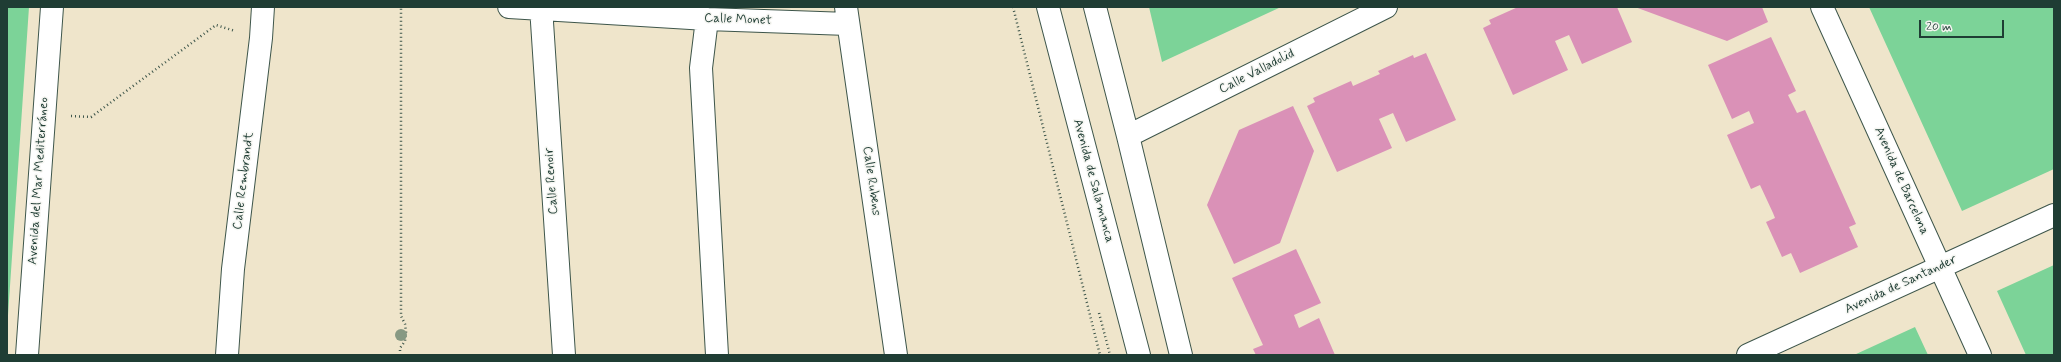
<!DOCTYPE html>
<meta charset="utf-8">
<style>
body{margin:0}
#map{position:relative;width:2061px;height:362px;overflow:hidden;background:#efe5cb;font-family:Mynerve,sans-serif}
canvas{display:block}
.frame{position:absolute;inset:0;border:8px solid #1f3d34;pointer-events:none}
.scale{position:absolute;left:1919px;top:20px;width:85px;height:18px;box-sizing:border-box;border:2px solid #1f3d34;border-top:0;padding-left:5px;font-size:12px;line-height:14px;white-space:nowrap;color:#1f3d34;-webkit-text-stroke:3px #f6f6f2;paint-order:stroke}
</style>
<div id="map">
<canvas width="2061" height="362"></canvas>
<div class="frame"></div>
<div class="scale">20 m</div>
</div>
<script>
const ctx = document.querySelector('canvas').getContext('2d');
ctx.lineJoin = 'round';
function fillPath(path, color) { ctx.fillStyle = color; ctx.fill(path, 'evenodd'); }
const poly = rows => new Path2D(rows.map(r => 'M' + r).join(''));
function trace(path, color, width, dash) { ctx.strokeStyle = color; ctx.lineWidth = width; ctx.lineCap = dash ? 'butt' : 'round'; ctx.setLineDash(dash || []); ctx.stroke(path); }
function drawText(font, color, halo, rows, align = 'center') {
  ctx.font = font + ' Mynerve,sans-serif'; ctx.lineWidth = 3; ctx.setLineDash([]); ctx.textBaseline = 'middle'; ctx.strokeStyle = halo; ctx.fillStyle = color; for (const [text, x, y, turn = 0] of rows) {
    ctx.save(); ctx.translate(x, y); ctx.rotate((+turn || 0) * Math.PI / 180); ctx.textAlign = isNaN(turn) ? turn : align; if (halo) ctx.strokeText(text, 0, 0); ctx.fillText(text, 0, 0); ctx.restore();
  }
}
fillPath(poly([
 [7,7,29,7,7,330],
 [1149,7,1281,7,1162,62],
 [1869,7,2054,7,2054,169,1962,211],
 [2054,265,2054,355,2026,355,1997,291],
 [1915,327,1928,355,1854,355]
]), '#7cd398');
fillPath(poly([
 [1518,7,1617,7,1632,42,1582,64,1569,35,1555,41,1568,70,1513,95,1483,28,1491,24,1489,20],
 [1635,7,1762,7,1768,22,1727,41],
 [1771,37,1796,91,1788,95,1797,113,1805,110,1856,224,1849,227,1858,247,1800,273,1791,253,1782,257,1766,222,1775,218,1773,213,1760,185,1751,189,1727,135,1754,123,1749,111,1732,119,1708,65],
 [1426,53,1456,120,1406,142,1393,113,1379,119,1392,148,1337,172,1307,106,1315,102,1313,98,1351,81,1353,86,1380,74,1378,71,1413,55,1414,58],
 [1293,106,1314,151,1280,243,1234,264,1207,205,1239,130],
 [1296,249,1321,303,1294,315,1299,328,1319,318,1335,355,1256,355,1253,349,1263,345,1232,278]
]), '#da91b7');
const minor = poly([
 [509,7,707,19,848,24],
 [541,7,564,355],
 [846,7,896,355],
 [1048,7,1139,355],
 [1095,7,1128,136,1181,355],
 [1822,7,1980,355],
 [707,19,701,68,717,355],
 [1128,136,1386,7],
 [27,355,52,7],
 [227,355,233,269,261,38,263,7],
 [1748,355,2054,215]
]);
trace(minor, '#3e564b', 24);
trace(poly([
 [1013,7,1100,355],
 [71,116,91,117,216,25,235,31],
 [1099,313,1110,355],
 [400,355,400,348,405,341,406,332,405,324,401,316,401,7]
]), '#3e564b', 2.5, [1, 3]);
trace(minor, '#fff', 22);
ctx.fillStyle = '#879983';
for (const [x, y] of [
 [401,335]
]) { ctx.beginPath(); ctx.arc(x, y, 6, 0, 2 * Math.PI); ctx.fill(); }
drawText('13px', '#1f3d34', '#f6f6f2', [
 ["Calle Monet",738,20,2],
 ["Calle Valladolid",1257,72,-27],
 ["Avenida del Mar Mediterráneo",39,181,-86],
 ["Calle Rembrandt",244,181,-83],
 ["Calle Renoir",552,181,-94],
 ["Calle Rubens",871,181,82],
 ["Avenida de Salamanca",1093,181,75],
 ["Avenida de Barcelona",1901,181,66],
 ["Avenida de Santander",1901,285,-25]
]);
</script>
